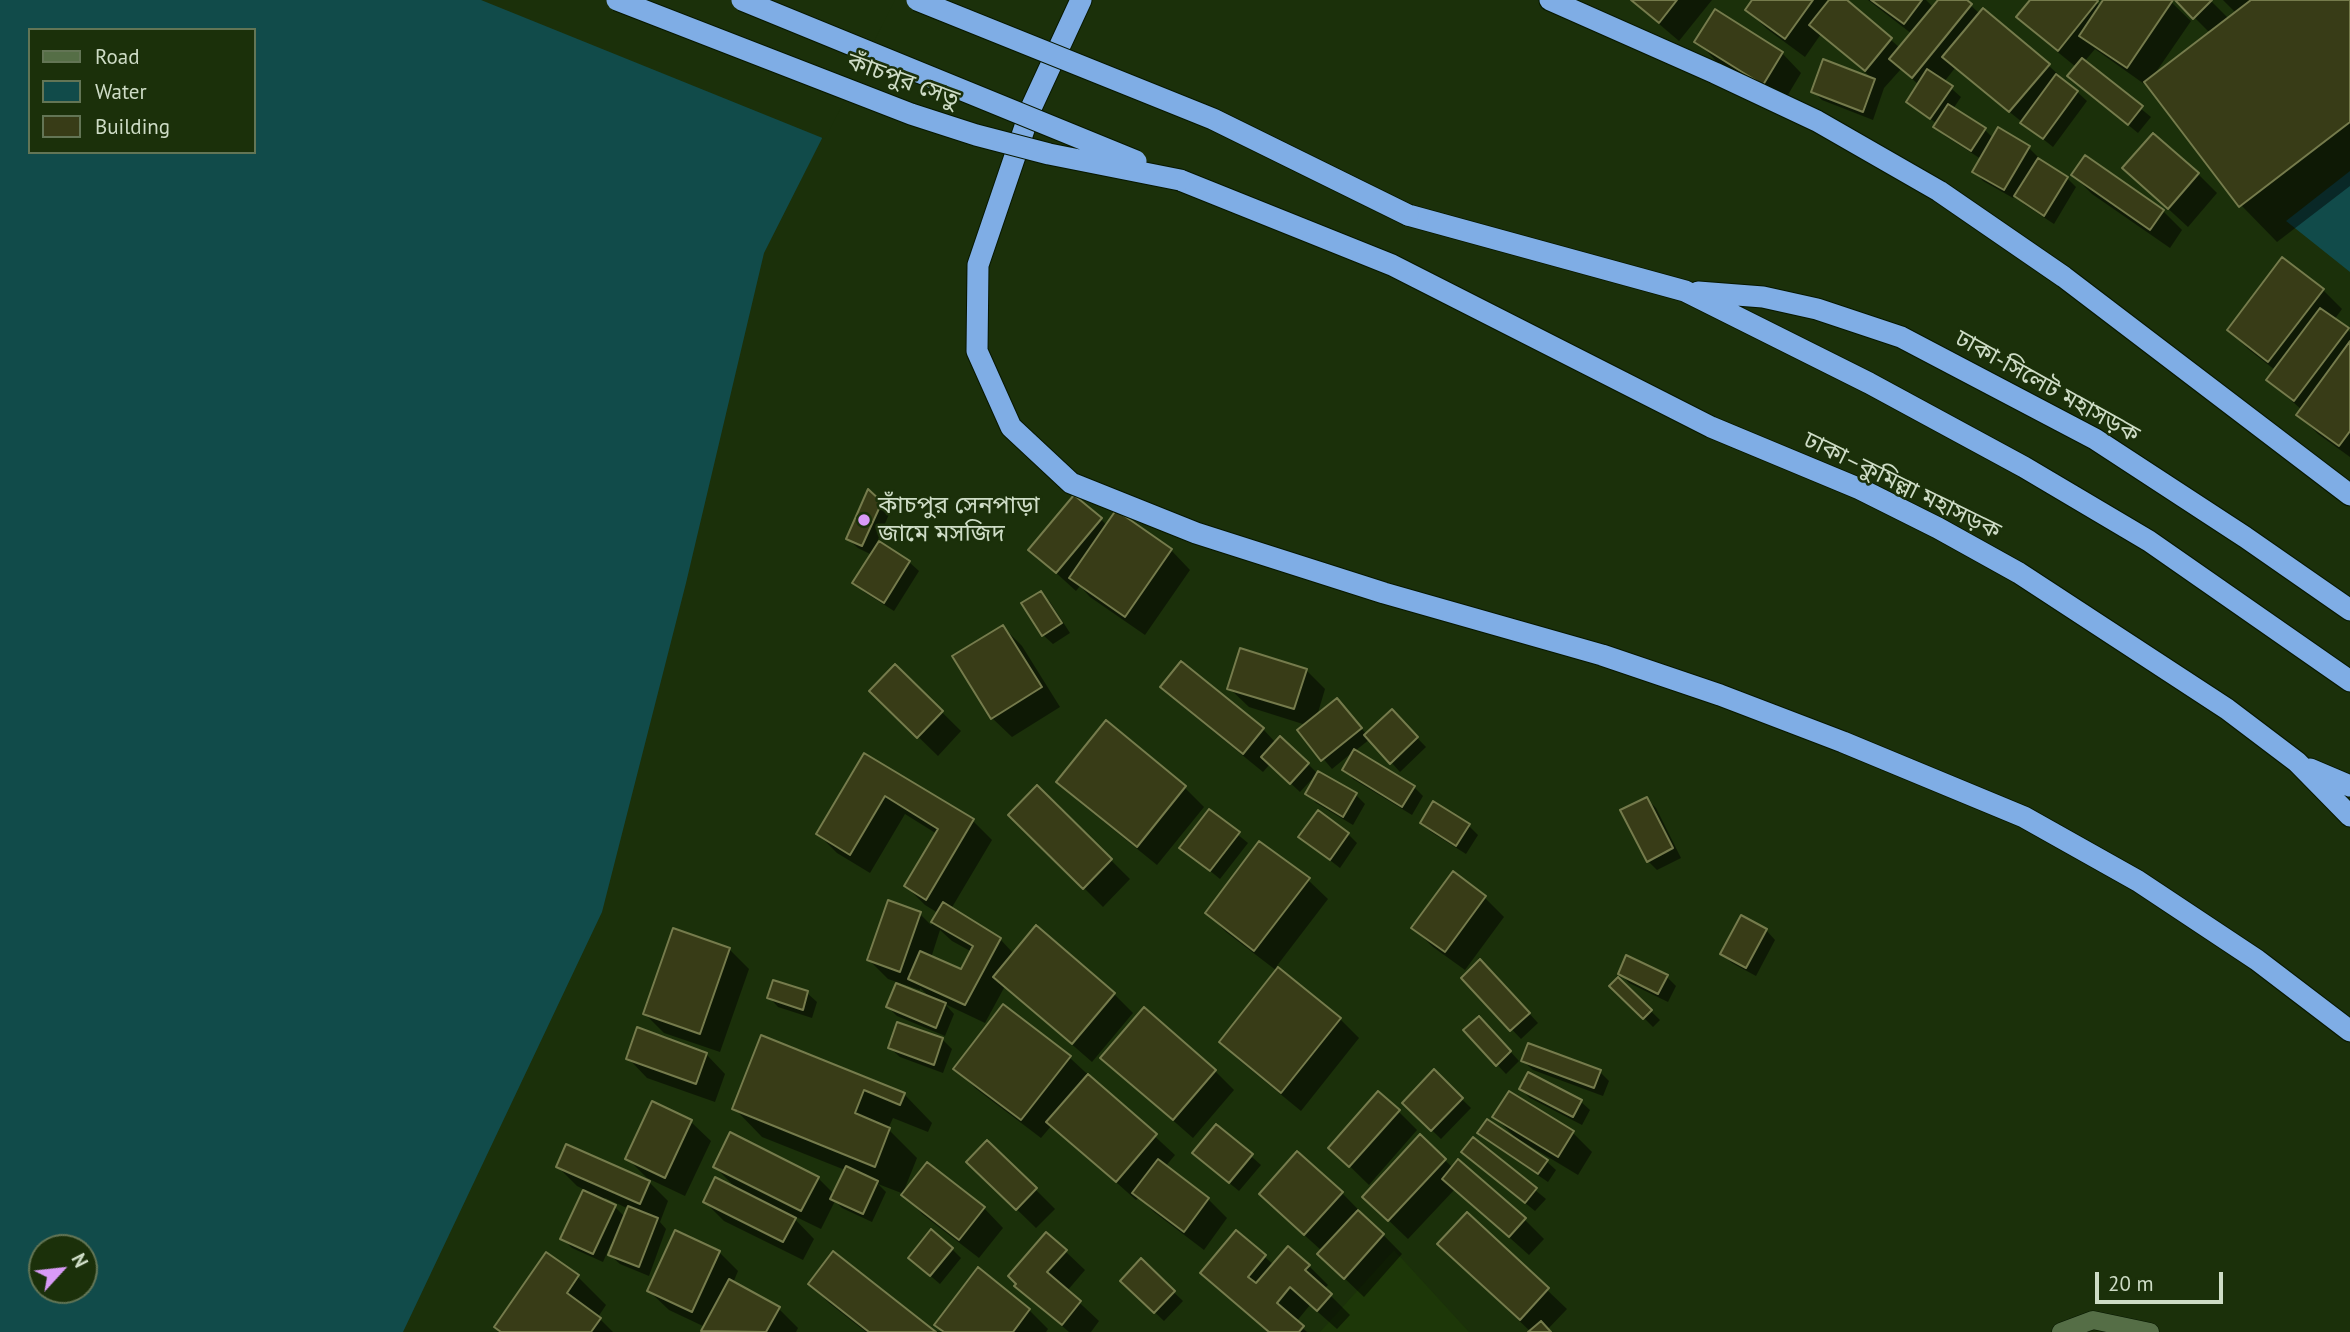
<!DOCTYPE html>
<meta charset="utf-8">
<style>
body{margin:0}
#map{position:relative;width:2350px;height:1332px;overflow:hidden;background:#1b300a;font-family:"PT Sans",sans-serif}
canvas{display:block}
.legend{position:absolute;left:28px;top:28px;width:228px;height:126px;box-sizing:border-box;background:#1b300a;border:2px solid #637555;margin:0;padding:9px 12px;list-style:none;font-size:21px;color:#cedcc6}
.legend li{display:flex;align-items:center;gap:14px;height:35px}
.legend b{width:35px;border:2px solid #637555}
.north{position:absolute;left:28px;top:1234px;width:70px;height:70px;box-sizing:border-box;background:#1b300a;border:2px solid #637555;border-radius:50%;rotate:63deg;font-size:19px;font-weight:700;line-height:28px;text-align:center;color:#cedcc6}
.north::after{content:'';display:block;margin:auto;width:24px;height:32px;background:#d99af7;clip-path:polygon(50% 0,100% 100%,50% 72%,0 100%)}
.scale{position:absolute;left:2095px;top:1272px;width:128px;height:32px;box-sizing:border-box;border:4px solid #cedcc6;border-top:0;padding-left:9px;font-size:21px;line-height:24px;white-space:nowrap;color:#cedcc6;-webkit-text-stroke:5px #1b300a;paint-order:stroke}
</style>
<div id="map">
<canvas width="2350" height="1332"></canvas>
<ul class="legend">
<li><b style="height:9px;background:#556e46"></b>Road</li>
<li><b style="height:19px;background:#114b4a"></b>Water</li>
<li><b style="height:19px;background:#383c17"></b>Building</li>
</ul>
<div class="north">N</div>
<div class="scale">20 m</div>
</div>
<script>
const ctx = document.querySelector('canvas').getContext('2d');
ctx.lineJoin = 'round';
function fillPath(path, color) { ctx.fillStyle = color; ctx.fill(path, 'evenodd'); }
const poly = rows => new Path2D(rows.map(r => 'M' + r).join(''));
function trace(path, color, width, dash) { ctx.strokeStyle = color; ctx.lineWidth = width; ctx.lineCap = dash ? 'butt' : 'round'; ctx.setLineDash(dash || []); ctx.stroke(path); }
function drawText(font, color, halo, rows, align = 'center') {
  ctx.font = font + ' "PT Sans","Noto Sans Bengali",sans-serif'; ctx.lineWidth = 5; ctx.setLineDash([]); ctx.textBaseline = 'middle'; ctx.strokeStyle = halo; ctx.fillStyle = color; for (const [text, x, y, turn = 0] of rows) {
    ctx.save(); ctx.translate(x, y); ctx.rotate((+turn || 0) * Math.PI / 180); ctx.textAlign = isNaN(turn) ? turn : align; if (halo) ctx.strokeText(text, 0, 0); ctx.fillText(text, 0, 0); ctx.restore();
  }
}
fillPath(poly([
 [1394,1250,1469,1332,1320,1332]
]), '#1d3708');
fillPath(poly([
 [0,0,892,0,764,253,686,583,602,912,403,1332,0,1332],
 [30,30,254,30,254,152,30,152],
 [42,1248,84,1248,84,1290,42,1290],
 [2350,171,2350,272,2286,221]
]), '#114b4a');
fillPath(poly([
 [481,0,895,0,825,139]
]), '#1b300a');
fillPath(poly([
 [1631,0,1712,0,1679,41],
 [1754,0,1846,0,1900,48,1912,34,1868,0,1926,0,1934,8,1940,0,1965,0,1980,14,2048,65,2087,101,2053,147,1955,68,1944,82,1961,97,1953,109,1985,130,1993,138,2029,148,2038,157,2037,159,2067,178,2076,187,2054,224,2025,205,2015,195,2013,198,1983,181,1974,171,1981,159,1945,136,1935,127,1937,124,1908,101,1919,85,1901,69,1884,88,1873,120,1822,100,1813,91,1874,80,1821,34,1805,57,1767,29,1747,10],
 [2032,0,2094,0,2101,7,2105,0,2169,0,2191,21,2154,75,2210,33,2177,0,2210,0,2229,19,2236,13,2223,0,2350,0,2350,186,2277,242,2241,205,2148,84,2147,86,2095,49,2084,62,2151,117,2138,133,2079,85,2076,67,2038,36,2019,17],
 [1715,12,1782,53,1801,73,1783,103,1716,61,1697,41],
 [2124,168,2198,174,2217,193,2188,227],
 [2073,175,2163,211,2182,230,2170,248,2092,194],
 [2323,290,2342,309,2334,320,2350,332,2350,457,2318,434,2298,414,2302,410,2268,380,2275,370,2248,349,2229,330],
 [869,492,890,512,877,542,909,562,919,571,894,611,864,592,855,582,872,555,858,548,848,539],
 [1101,519,1107,526,1171,550,1190,570,1145,635,1090,597,1080,586,1076,591,1031,550],
 [1041,593,1050,602,1070,633,1053,644,1043,635],
 [1003,627,1022,646,1060,707,1012,737,992,718],
 [895,666,961,731,938,756,871,691],
 [1306,670,1325,689,1317,716,1346,710,1367,735,1392,712,1426,747,1400,772,1370,739,1355,751,1414,787,1423,796,1412,815,1353,779,1344,769,1354,751,1332,769,1299,730,1306,725,1249,707,1229,688],
 [1163,687,1263,729,1276,743,1308,764,1318,774,1356,795,1365,804,1353,825,1316,803,1307,793,1317,777,1315,776,1300,792,1270,764,1263,772,1182,706],
 [1106,723,1185,788,1204,807,1157,865,1078,801,1059,781],
 [865,756,973,821,992,840,951,909,1000,939,1014,954,1036,928,1114,994,1133,1013,1092,1062,1005,986,985,1023,945,1004,954,1014,945,1036,897,1016,888,1007,932,999,920,988,920,990,888,979,869,960,920,914,931,925,938,913,925,905,906,886,937,834,905,814,870,873,837,853,818,834],
 [940,930,952,941,972,952,962,971,931,958],
 [1037,787,1130,879,1103,907,1011,815],
 [1647,799,1656,808,1681,858,1657,870,1648,861],
 [1434,804,1469,826,1478,835,1466,854,1431,832,1422,823],
 [1209,811,1248,843,1220,879,1182,848],
 [1348,834,1357,843,1340,868,1300,837],
 [1308,880,1328,899,1276,967,1340,1019,1359,1038,1301,1111,1240,1061,1221,1042,1277,971,1226,932,1207,913],
 [1485,898,1504,917,1465,970,1433,947,1413,928],
 [1766,930,1775,940,1756,976,1732,963,1722,954],
 [729,949,749,969,720,1052,664,1033,645,1014],
 [1490,971,1538,1023,1521,1039,1463,978],
 [1620,973,1667,977,1676,986,1668,1002,1629,983],
 [1618,979,1660,1020,1653,1027,1612,986],
 [807,993,817,1002,812,1018,778,1007,769,997],
 [1488,1027,1519,1061,1506,1074,1465,1031],
 [762,1037,904,1094,932,1123,928,1132,893,1118,888,1129,917,1158,903,1193,927,1164,984,1208,1003,1228,979,1258,922,1214,904,1194,878,1184,886,1192,872,1222,842,1208,835,1201,821,1229,790,1214,814,1239,803,1260,724,1221,705,1202,739,1191,715,1167,818,1178,834,1194,845,1170,762,1137,734,1108],
 [942,1039,952,1049,943,1073,900,1057,890,1048],
 [706,1054,725,1074,715,1102,647,1078,628,1058],
 [1070,1058,1175,1155,1165,1167,1208,1199,1227,1218,1204,1250,1154,1212,1139,1197,1136,1200,1052,1125,1041,1138,975,1088,956,1068],
 [1102,1058,1215,1071,1234,1090,1193,1138],
 [1523,1061,1600,1072,1609,1081,1603,1096,1533,1070],
 [1434,1072,1471,1108,1441,1139,1404,1103],
 [1521,1089,1580,1101,1590,1110,1582,1125,1530,1098],
 [653,1103,691,1122,711,1141,685,1196,647,1178,627,1158],
 [1398,1111,1417,1130,1369,1185,1331,1148],
 [1494,1116,1572,1132,1592,1152,1578,1175,1515,1137],
 [1217,1126,1261,1165,1239,1191,1204,1162],
 [1480,1133,1546,1161,1556,1170,1548,1182,1489,1142],
 [1420,1136,1453,1168,1525,1220,1544,1239,1529,1255,1455,1189,1408,1239,1384,1216],
 [1473,1139,1546,1199,1535,1211,1463,1152],
 [968,1162,1035,1189,1055,1209,1036,1228],
 [558,1167,649,1182,668,1201,660,1222,666,1229,649,1276,620,1264,610,1255,614,1245,611,1244,603,1262,572,1248,562,1238,585,1190,577,1186],
 [605,1198,629,1209,625,1217,615,1207,604,1201],
 [1342,1193,1402,1254,1364,1297,1339,1273,1322,1251,1280,1213],
 [1467,1214,1567,1309,1547,1330,1549,1332,1531,1332,1458,1263],
 [1237,1233,1274,1265,1309,1266,1328,1285,1324,1289,1350,1315,1337,1329,1310,1305,1296,1322,1307,1332,1268,1332,1202,1273],
 [952,1249,961,1258,940,1284,920,1267],
 [1065,1251,1085,1270,1067,1291,1099,1321,1091,1332,1069,1332,1016,1286],
 [719,1252,738,1271,733,1283,779,1309,798,1328,796,1332,705,1332,703,1330,705,1327,669,1310,649,1291],
 [1141,1261,1183,1301,1164,1321,1122,1281],
 [577,1276,606,1305,598,1317,613,1332,501,1332],
 [810,1284,933,1332,866,1332,829,1303],
 [1029,1310,1048,1329,1046,1332,944,1332]
]), '#0007');
const building = poly([
 [1631,0,1677,0,1659,23,1631,0],
 [1752,0,1813,0,1785,39,1745,10,1752,0],
 [1829,0,1847,0,1892,38,1865,71,1809,25,1829,0],
 [1871,0,1922,0,1904,24,1871,0],
 [1938,0,1967,0,1972,4,1912,78,1889,59,1938,0],
 [2030,0,2097,0,2098,1,2058,51,2016,17,2030,0],
 [2103,0,2173,0,2127,68,2079,36,2103,0],
 [2175,0,2212,0,2193,19,2175,0],
 [2251,0,2350,0,2350,122,2239,207,2144,82,2251,0],
 [1983,8,2050,64,2009,112,1942,57,1983,8],
 [1715,9,1783,52,1763,85,1694,42,1715,9],
 [2082,58,2143,106,2128,125,2067,76,2082,58],
 [1823,59,1875,79,1863,112,1811,92,1823,59],
 [1927,69,1953,86,1930,119,1906,102,1927,69],
 [2056,74,2078,91,2043,139,2020,123,2056,74],
 [1948,104,1986,128,1971,151,1933,127,1948,104],
 [1998,127,2030,146,2004,190,1972,172,1998,127],
 [2153,133,2199,173,2168,209,2122,168,2153,133],
 [2085,155,2164,210,2150,230,2071,175,2085,155],
 [2038,158,2068,177,2044,216,2014,196,2038,158],
 [2282,257,2324,289,2268,362,2227,330,2282,257],
 [2320,308,2349,328,2294,401,2266,380,2320,308],
 [2350,341,2350,431,2339,446,2296,415,2350,341],
 [868,489,882,502,862,546,846,539,868,489],
 [1074,495,1102,518,1056,573,1028,550,1074,495],
 [1116,510,1172,549,1125,617,1069,578,1116,510],
 [879,541,910,561,884,603,852,583,879,541],
 [1041,591,1062,623,1042,636,1021,603,1041,591],
 [1003,625,1042,687,991,719,952,656,1003,625],
 [1240,648,1307,669,1294,709,1227,689,1240,648],
 [1181,661,1264,728,1243,754,1160,687,1181,661],
 [895,664,943,711,917,738,869,691,895,664],
 [1337,698,1362,728,1321,761,1297,730,1337,698],
 [1392,709,1418,737,1390,764,1364,735,1392,709],
 [1106,720,1186,786,1137,847,1056,782,1106,720],
 [1280,736,1309,763,1290,784,1261,757,1280,736],
 [1354,749,1415,786,1402,807,1342,770,1354,749],
 [864,753,974,819,926,900,904,886,938,829,885,796,850,855,816,834,864,753],
 [1318,771,1357,793,1343,817,1305,794,1318,771],
 [1037,785,1112,859,1083,889,1008,815,1037,785],
 [1647,797,1673,848,1647,862,1620,810,1647,797],
 [1433,801,1470,824,1456,846,1420,823,1433,801],
 [1209,809,1240,832,1210,871,1179,848,1209,809],
 [1318,810,1349,833,1330,860,1298,837,1318,810],
 [1259,841,1310,878,1254,951,1205,913,1259,841],
 [1453,871,1486,896,1445,952,1411,928,1453,871],
 [888,900,921,912,900,972,867,960,888,900],
 [943,902,1001,938,965,1005,908,979,920,951,961,969,973,946,931,922,943,902],
 [1741,915,1767,929,1746,968,1720,954,1741,915],
 [1036,925,1115,993,1072,1044,993,977,1036,925],
 [673,928,730,948,700,1034,643,1014,673,928],
 [1626,955,1668,975,1658,994,1618,974,1626,955],
 [1480,959,1530,1013,1510,1031,1461,978,1480,959],
 [1278,967,1341,1018,1281,1093,1219,1042,1278,967],
 [1618,977,1652,1010,1643,1019,1609,986,1618,977],
 [773,980,808,991,803,1010,767,998,773,980],
 [896,983,946,1003,936,1028,886,1007,896,983],
 [1003,1004,1071,1056,1021,1120,953,1069,1003,1004],
 [1144,1007,1216,1070,1173,1120,1100,1058,1144,1007],
 [1479,1016,1511,1051,1496,1066,1463,1030,1479,1016],
 [897,1022,943,1038,934,1065,888,1048,897,1022],
 [637,1027,707,1053,696,1084,626,1059,637,1027],
 [761,1035,905,1093,900,1105,864,1090,855,1113,890,1128,875,1167,732,1109,761,1035],
 [1528,1043,1601,1070,1594,1088,1521,1061,1528,1043],
 [1434,1069,1463,1098,1431,1131,1402,1103,1434,1069],
 [1528,1072,1582,1100,1573,1117,1519,1089,1528,1072],
 [1088,1074,1157,1134,1116,1182,1046,1122,1088,1074],
 [1378,1091,1400,1110,1349,1167,1328,1148,1378,1091],
 [1509,1091,1574,1131,1558,1157,1492,1117,1509,1091],
 [652,1101,692,1120,665,1178,625,1159,652,1101],
 [1487,1119,1548,1160,1538,1174,1477,1133,1487,1119],
 [1216,1124,1253,1154,1229,1183,1192,1153,1216,1124],
 [730,1132,819,1177,801,1211,713,1167,730,1132],
 [1420,1134,1446,1159,1388,1221,1362,1197,1420,1134],
 [1473,1137,1537,1188,1525,1203,1461,1152,1473,1137],
 [987,1140,1037,1188,1016,1210,966,1162,987,1140],
 [566,1144,650,1181,640,1204,556,1167,566,1144],
 [1297,1151,1343,1192,1304,1235,1259,1194,1297,1151],
 [1158,1159,1209,1198,1184,1232,1132,1193,1158,1159],
 [1458,1159,1526,1218,1509,1237,1442,1179,1458,1159],
 [927,1162,985,1207,959,1240,901,1195,927,1162],
 [846,1166,878,1181,863,1214,830,1199,846,1166],
 [715,1177,796,1218,783,1242,703,1202,715,1177],
 [583,1190,616,1205,593,1254,560,1239,583,1190],
 [628,1206,658,1218,639,1267,608,1255,628,1206],
 [1358,1210,1384,1234,1344,1279,1317,1254,1358,1210],
 [1467,1212,1549,1288,1520,1320,1437,1244,1467,1212],
 [931,1229,953,1248,930,1276,908,1258,931,1229],
 [675,1230,720,1251,692,1312,647,1291,675,1230],
 [1236,1230,1266,1255,1248,1277,1256,1283,1288,1246,1310,1265,1305,1270,1332,1294,1317,1311,1290,1287,1277,1303,1304,1326,1299,1332,1269,1332,1200,1273,1236,1230],
 [1046,1232,1067,1250,1047,1272,1081,1301,1062,1325,1014,1286,1016,1284,1008,1276,1046,1232],
 [833,1251,936,1332,869,1332,808,1284,833,1251],
 [546,1252,579,1275,567,1293,601,1318,591,1332,501,1332,494,1327,546,1252],
 [1141,1258,1175,1291,1154,1313,1120,1281,1141,1258],
 [978,1267,1030,1309,1013,1332,944,1332,934,1325,978,1267],
 [729,1279,780,1307,766,1332,701,1331,729,1279],
 [1541,1321,1551,1332,1528,1332,1541,1321]
]);
fillPath(building, '#383c17');
trace(building, '#757b4c', 2);
const minor = poly([
 [2061,1332,2093,1320,2150,1332]
]);
const highway = poly([
 [1081,0,1032,106,978,265,977,351,1011,427,1071,483,1196,533,1384,593,1602,655,1720,695,1843,742,2024,817,2138,881,2257,960,2350,1031],
 [1550,0,1715,73,1817,121,1939,191,2064,277,2350,495],
 [1180,180,1392,265,1711,427,1860,489,1938,528,2019,573,2227,709,2297,762,2350,816],
 [1408,215,1685,291,1869,383,2024,467,2149,541,2350,681],
 [1698,292,1763,297,1817,309,1901,337,2095,439,2245,537,2350,610],
 [2310,769,2350,786]
]);
trace(minor, '#071700', 19);
trace(highway, '#071700', 23);
trace(minor, '#556e46', 18);
trace(highway, '#7fade5', 21);
const highwayBridge = poly([
 [617,0,911,114,976,135,1049,154,1180,180],
 [742,0,1136,161],
 [917,0,1213,119,1408,215]
]);
trace(highwayBridge, '#071700', 23, []);
trace(highwayBridge, '#7fade5', 21);
for (const [x, y, r, color] of [
 [864,520,7,"#d99af7"]
]) { const dot = new Path2D(); dot.arc(x, y, r, 0, 2 * Math.PI); ctx.fillStyle = color; ctx.fill(dot); trace(dot, '#1b300a', 2.5); }
drawText('24px', '#cedcc6', '#1b300a', [
 ["কাঁচপুর সেতু",903,81,20],
 ["ঢাকা-সিলেট মহাসড়ক",2047,387,29],
 ["ঢাকা–কুমিল্লা মহাসড়ক",1902,486,26]
]);
drawText('24px', '#cedcc6', '#1b300a', [
 ["কাঁচপুর সেনপাড়া",878,506],
 ["জামে মসজিদ",878,534]
], 'left');
</script>
